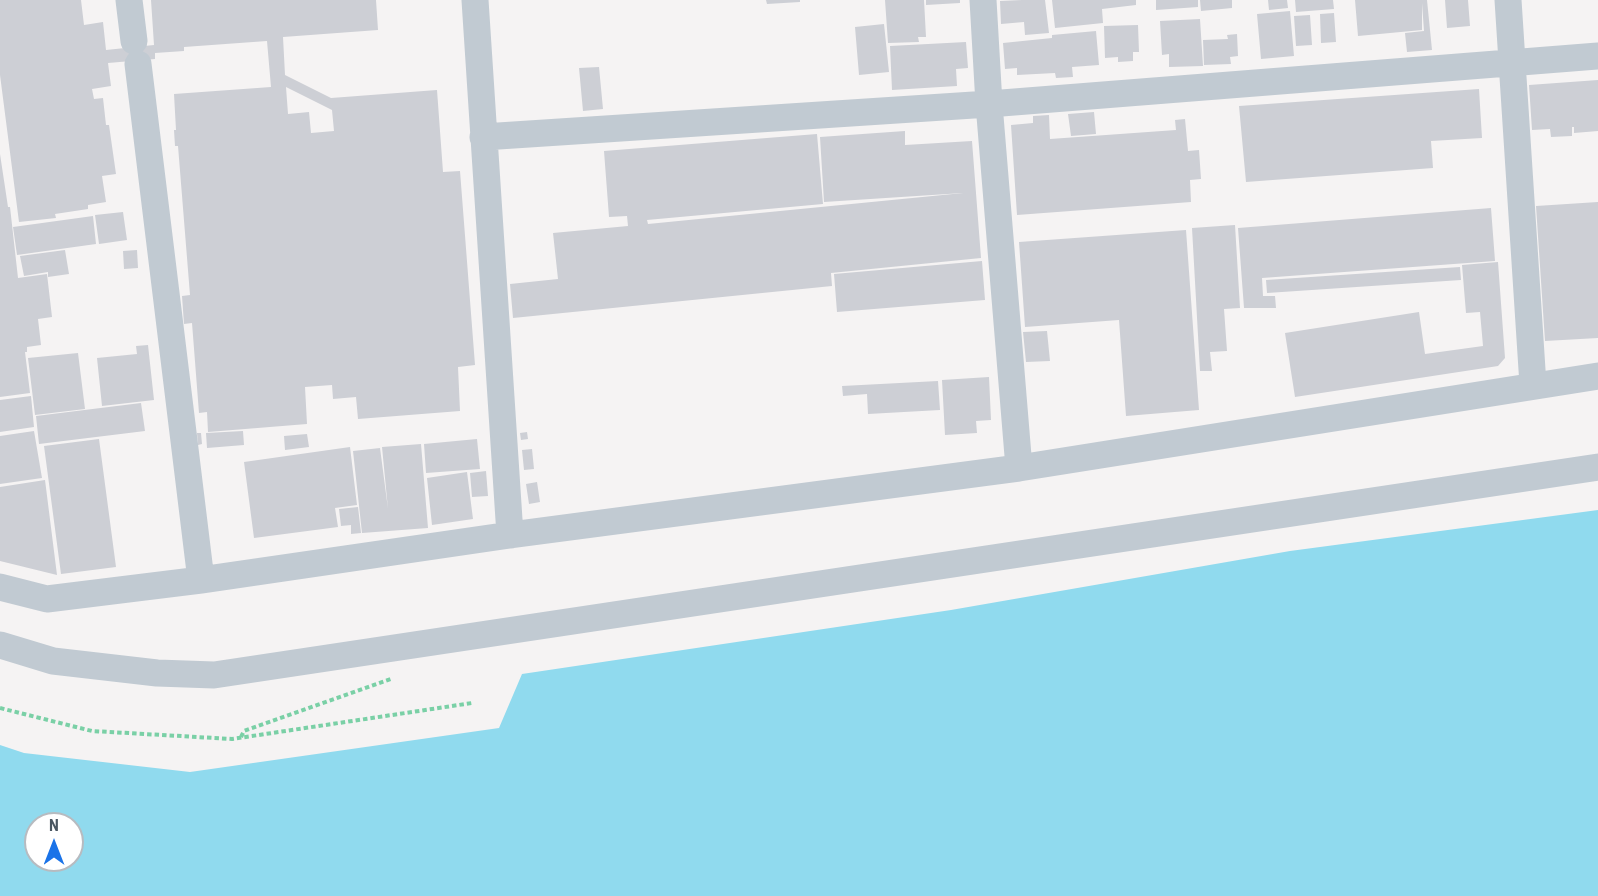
<!DOCTYPE html>
<style>
body{margin:0}
#map{position:relative;width:1598px;height:896px;overflow:hidden;background:#f5f3f3;font-family:"Roboto Condensed",sans-serif}
canvas{display:block}
.north{position:absolute;left:24px;top:812px;width:60px;height:60px;box-sizing:border-box;background:#fff;border:2px solid #b7bbc0;border-radius:50%;rotate:0deg;font-size:16px;font-weight:700;line-height:24px;text-align:center;color:#4a5661}
.north::after{content:'';display:block;margin:auto;width:21px;height:27px;background:#1a73e8;clip-path:polygon(50% 0,100% 100%,50% 72%,0 100%)}
</style>
<div id="map">
<canvas width="1598" height="896"></canvas>
<div class="north">N</div>
</div>
<script>
const ctx = document.querySelector('canvas').getContext('2d');
ctx.lineJoin = 'round';
function fillPath(path, color) { ctx.fillStyle = color; ctx.fill(path, 'evenodd'); }
const poly = rows => new Path2D(rows.map(r => 'M' + r).join(''));
function trace(path, color, width, dash) { ctx.strokeStyle = color; ctx.lineWidth = width; ctx.lineCap = dash ? 'butt' : 'round'; ctx.setLineDash(dash || []); ctx.stroke(path); }
fillPath(poly([
 [1598,510,1598,896,0,896,0,745,24,753,190,772,499,728,522,674,951,610,1290,551],
 [36,824,72,824,72,860,36,860]
]), '#90daee');
fillPath(poly([
 [0,0,81,0,84,25,103,22,106,50,154,45,151,0,376,0,378,30,283,37,285,75,331,98,437,90,443,172,460,171,475,365,458,367,460,411,358,419,356,397,333,399,332,385,305,387,307,424,208,432,207,412,199,413,192,323,184,324,182,296,190,295,178,146,175,146,174,130,176,130,174,94,271,87,267,41,184,47,184,51,155,53,155,59,108,63,111,86,92,89,94,99,103,98,106,125,109,125,116,174,102,176,106,202,88,205,88,209,55,214,56,218,19,222,0,75],
 [286,87,332,110,334,131,311,133,309,112,288,114],
 [766,0,800,0,800,2,767,4],
 [885,0,924,0,926,37,918,37,919,42,888,43],
 [926,0,960,0,960,3,926,5],
 [1022,0,1045,0,1049,33,1025,35,1024,22,1001,24,1000,1],
 [1052,0,1136,0,1136,5,1102,9,1103,23,1055,28],
 [1156,0,1198,0,1198,7,1156,10],
 [1200,0,1232,0,1232,8,1201,11],
 [1268,0,1287,0,1288,8,1269,10],
 [1295,0,1333,0,1334,9,1296,12],
 [1355,0,1427,0,1432,50,1407,52,1405,33,1424,31,1422,3,1422,30,1358,36],
 [1445,0,1468,0,1470,26,1447,28],
 [1290,11,1294,56,1261,59,1257,14],
 [1334,13,1336,42,1321,43,1320,14],
 [1310,15,1312,45,1296,46,1294,16],
 [1200,19,1203,66,1169,67,1169,54,1162,55,1160,21],
 [884,24,889,72,859,75,855,27],
 [1138,25,1139,52,1133,52,1133,61,1118,62,1118,57,1105,58,1104,26],
 [1096,31,1099,65,1072,67,1073,77,1056,78,1055,73,1017,75,1017,68,1005,69,1003,43,1052,38,1052,35],
 [1237,34,1238,56,1230,57,1231,64,1204,65,1203,40,1228,39,1227,35],
 [966,42,968,68,956,69,957,86,892,90,890,46],
 [599,67,603,109,583,111,579,68],
 [1598,80,1598,131,1574,133,1574,127,1572,127,1572,136,1551,137,1550,129,1532,130,1529,85],
 [1479,89,1482,138,1431,141,1433,168,1246,182,1239,106],
 [1094,112,1096,134,1071,136,1068,114],
 [1049,115,1050,139,1176,130,1175,120,1185,119,1188,151,1199,150,1201,179,1190,180,1191,202,1017,215,1011,125,1033,123,1033,116],
 [905,131,905,145,972,141,981,258,831,273,832,286,513,318,510,284,558,279,553,233,628,226,627,216,609,217,604,151,817,134,823,204,647,220,648,224,963,193,824,202,820,137],
 [0,154,8,207,10,207,18,278,47,274,52,317,38,319,41,345,27,347,27,352,25,352,30,393,0,397],
 [1598,202,1598,338,1545,341,1536,206],
 [1491,208,1495,261,1262,278,1263,296,1275,296,1276,308,1244,308,1238,228],
 [123,212,127,240,99,244,95,215],
 [93,216,96,244,17,255,13,227],
 [1235,225,1240,308,1224,309,1227,351,1210,352,1212,371,1200,371,1192,228],
 [1186,230,1199,410,1126,416,1119,320,1025,327,1019,242],
 [65,250,69,274,48,277,48,272,24,276,20,256],
 [137,250,138,268,124,269,123,251],
 [982,261,985,300,837,312,834,274],
 [1498,262,1505,358,1498,366,1295,397,1285,333,1419,312,1425,354,1483,346,1480,312,1466,313,1462,265],
 [1460,267,1461,280,1267,293,1266,280],
 [1047,331,1050,361,1026,362,1023,332],
 [148,345,154,400,102,406,97,358,137,354,136,346],
 [78,353,85,409,35,415,28,358],
 [989,377,991,420,976,421,977,433,945,435,942,380],
 [938,381,940,410,868,414,867,394,843,396,842,386],
 [31,396,34,427,0,432,0,400],
 [141,403,145,431,39,444,36,416],
 [34,431,42,478,0,484,0,436],
 [243,431,244,445,207,448,206,433],
 [527,432,528,439,521,440,520,433],
 [197,433,201,433,202,444,198,445],
 [307,434,309,447,285,450,284,436],
 [99,439,116,567,61,574,44,446],
 [477,439,480,469,426,473,424,444],
 [421,444,428,528,362,533,353,451,380,448,388,509,382,447],
 [350,447,357,505,335,508,338,527,254,538,244,462],
 [532,449,534,469,524,470,522,450],
 [486,471,488,496,472,497,470,473],
 [467,472,473,519,432,525,427,478],
 [45,480,57,575,0,561,0,487],
 [537,482,540,502,529,504,526,484],
 [358,507,361,533,351,534,351,525,341,526,339,509]
]), '#cdcfd5');
trace(poly([
 [0,708,92,731,232,739,472,703],
 [241,737,244,731,391,679]
]), '#7ad0a6', 4, [4.5, 3]);
trace(poly([
 [129,0,134,41],
 [475,0,510,535],
 [983,0,989,104,1019,468],
 [1508,0,1533,385],
 [138,64,201,580],
 [483,137,989,104,1598,56],
 [0,587,47,599,201,580,510,535,1019,468,1598,376],
 [0,645,53,661,157,673,214,675,1598,467]
]), '#c1cad2', 27);
</script>
